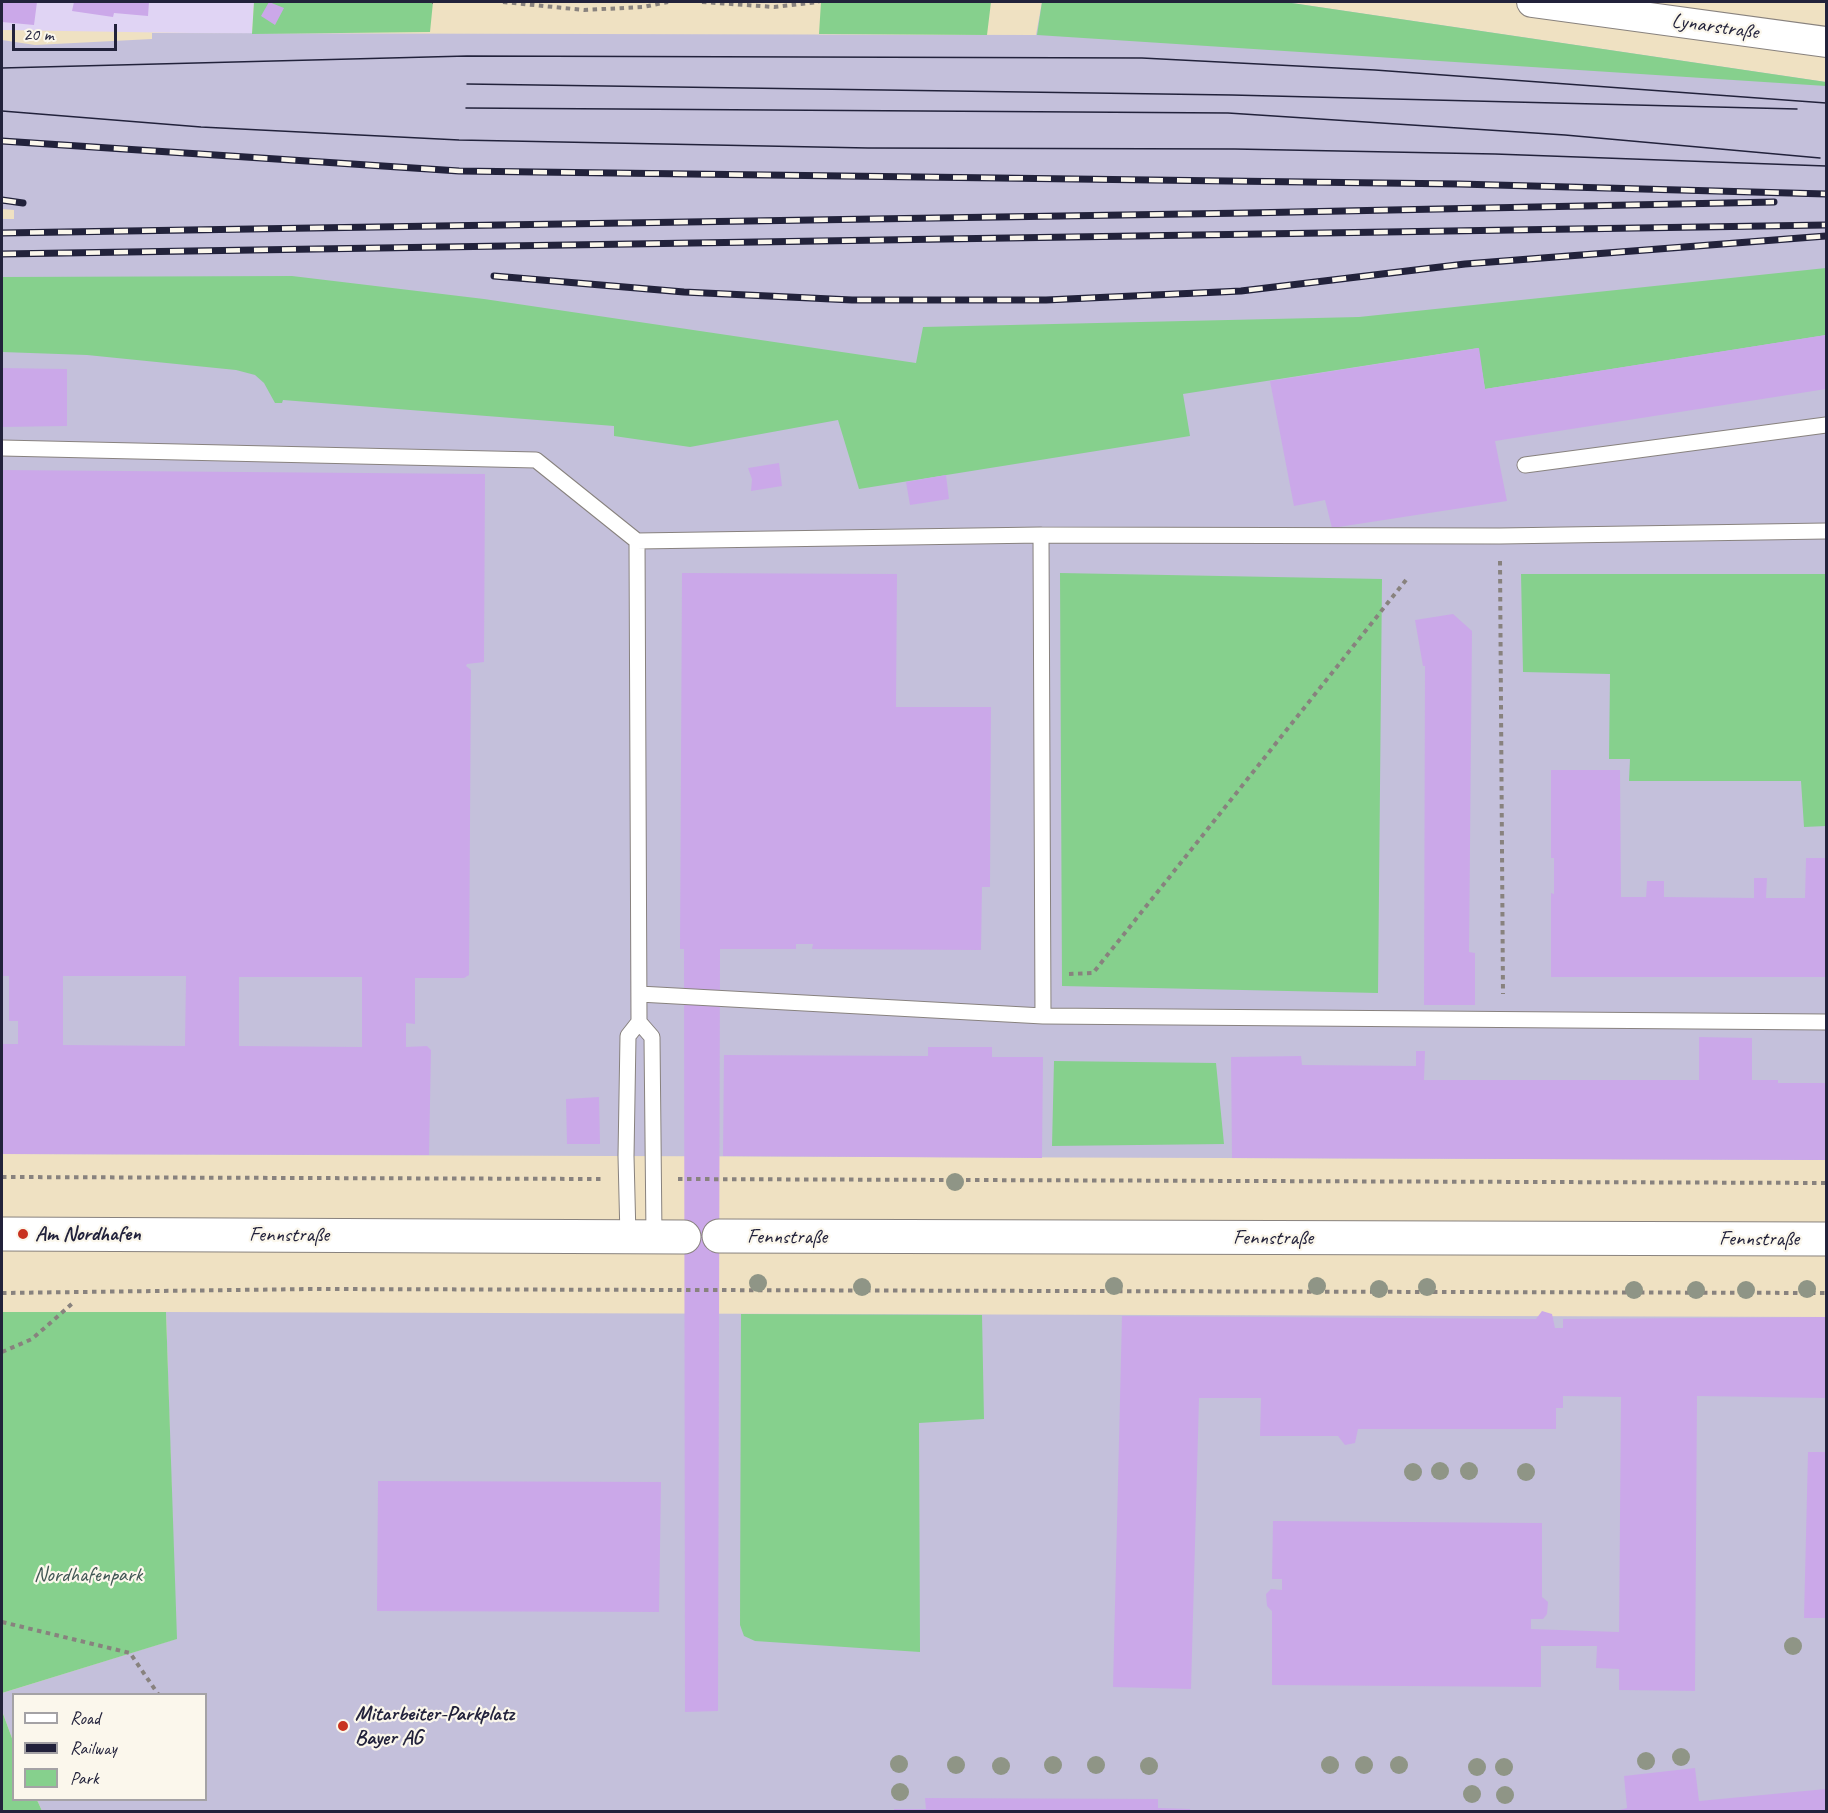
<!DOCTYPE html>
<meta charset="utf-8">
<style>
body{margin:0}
#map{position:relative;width:1828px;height:1813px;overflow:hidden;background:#efe1c2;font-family:Caveat,sans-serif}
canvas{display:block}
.frame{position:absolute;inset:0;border:3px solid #22223b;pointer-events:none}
.legend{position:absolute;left:12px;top:1693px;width:195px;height:108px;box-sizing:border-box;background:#fbf7ec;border:2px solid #a4a2a5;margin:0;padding:8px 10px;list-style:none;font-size:18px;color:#22223b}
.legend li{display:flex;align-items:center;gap:12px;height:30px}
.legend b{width:30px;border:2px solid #a4a2a5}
.scale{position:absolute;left:12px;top:24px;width:105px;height:27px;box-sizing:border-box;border:3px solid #22223b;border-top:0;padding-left:8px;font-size:18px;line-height:21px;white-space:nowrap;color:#22223b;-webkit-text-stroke:4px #fbf7ec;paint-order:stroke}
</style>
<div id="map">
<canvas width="1828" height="1813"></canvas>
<div class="frame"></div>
<ul class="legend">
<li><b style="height:8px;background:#fff"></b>Road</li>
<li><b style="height:8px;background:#22223b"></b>Railway</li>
<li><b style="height:16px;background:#86d08d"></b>Park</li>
</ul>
<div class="scale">20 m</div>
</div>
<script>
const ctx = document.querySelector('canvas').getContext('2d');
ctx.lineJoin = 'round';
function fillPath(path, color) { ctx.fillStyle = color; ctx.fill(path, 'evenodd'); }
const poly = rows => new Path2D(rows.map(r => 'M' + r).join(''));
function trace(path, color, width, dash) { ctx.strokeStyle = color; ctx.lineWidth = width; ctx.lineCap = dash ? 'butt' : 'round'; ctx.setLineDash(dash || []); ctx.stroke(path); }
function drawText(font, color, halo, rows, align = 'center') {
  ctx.font = font + ' Caveat,sans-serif'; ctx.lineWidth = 4.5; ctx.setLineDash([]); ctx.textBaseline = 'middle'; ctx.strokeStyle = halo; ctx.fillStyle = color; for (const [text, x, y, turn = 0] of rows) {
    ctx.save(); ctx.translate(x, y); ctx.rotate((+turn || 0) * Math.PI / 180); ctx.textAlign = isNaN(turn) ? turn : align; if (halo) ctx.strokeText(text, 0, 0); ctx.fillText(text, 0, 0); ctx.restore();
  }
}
fillPath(poly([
 [2,2,254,2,252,34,2,30]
]), '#e0d4f4');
fillPath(poly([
 [1042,2,1285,2,1826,82,1826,1160,2,1154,2,219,14,219,14,210,2,209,2,40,35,45,152,39,152,33,1036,35],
 [166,1312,1826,1317,1826,1811,42,1811,37,1800,206,1800,206,1694,14,1694,13,1741,2,1711,2,1693,176,1639]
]), '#c4c0db');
fillPath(poly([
 [254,2,433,2,430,32,252,34],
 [821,2,991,2,987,35,819,34],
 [1042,2,1285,2,1826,82,1826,86,1037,35],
 [1826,268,1826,335,1485,389,1478,348,1183,394,1190,436,859,489,838,420,690,447,614,436,614,426,283,400,282,403,275,403,264,383,255,375,236,370,87,355,2,352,2,277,292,276,484,299,916,363,923,327,1359,317],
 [1060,573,1382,579,1378,993,1062,986],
 [1521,574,1826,574,1826,826,1804,827,1801,781,1629,781,1630,759,1609,759,1610,674,1523,672],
 [1054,1061,1216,1063,1224,1144,1052,1146],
 [2,1312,166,1312,177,1639,2,1693],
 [741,1314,982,1315,984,1419,919,1423,920,1652,755,1641,744,1636,740,1625],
 [2,1711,13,1741,14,1800,37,1800,42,1811,2,1811]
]), '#86d08d');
fillPath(poly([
 [2,2,37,2,34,25,2,22],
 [74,2,149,2,148,16,114,13,113,17,72,11],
 [269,2,284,8,275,25,261,16],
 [1826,335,1826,389,1495,441,1507,501,1332,528,1325,500,1294,506,1270,381,1479,348,1485,389],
 [2,368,67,369,67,426,2,427],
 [779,463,782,486,751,491,752,479,748,468],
 [2,470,485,474,484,662,467,664,466,666,471,670,469,975,464,978,415,978,415,1024,406,1023,406,1047,427,1046,431,1050,429,1155,2,1154,2,1044,18,1044,18,1021,9,1021,9,976,2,976],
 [63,976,186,976,185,1046,63,1045],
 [239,977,362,977,362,1047,239,1046],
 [946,475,949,499,910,505,906,482],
 [682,573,897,574,896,707,991,707,990,887,982,887,981,950,812,949,813,944,796,944,796,949,720,949,718,1711,685,1712,684,949,680,949],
 [1453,614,1472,631,1469,952,1475,953,1475,1005,1424,1005,1425,666,1423,666,1415,620],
 [1551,770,1620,770,1621,897,1646,897,1647,881,1664,881,1664,897,1754,898,1754,878,1767,878,1766,898,1805,898,1806,858,1826,858,1826,977,1551,977,1551,893,1554,894,1554,858,1551,858],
 [1699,1037,1752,1038,1752,1080,1778,1080,1778,1083,1826,1083,1826,1160,1232,1158,1231,1057,1301,1056,1302,1065,1416,1066,1416,1051,1425,1051,1424,1080,1699,1080],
 [928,1047,992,1047,992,1057,1043,1057,1042,1158,723,1156,724,1055,928,1056],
 [599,1097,600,1144,567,1144,566,1099],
 [1542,1311,1552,1314,1555,1328,1563,1328,1563,1319,1826,1317,1826,1398,1697,1396,1695,1691,1619,1690,1619,1669,1596,1668,1597,1646,1541,1646,1541,1687,1272,1685,1272,1611,1267,1606,1266,1594,1271,1589,1282,1590,1282,1579,1272,1579,1273,1521,1542,1523,1542,1597,1548,1602,1547,1614,1543,1619,1531,1619,1531,1629,1619,1632,1621,1397,1563,1396,1563,1408,1556,1408,1556,1429,1358,1429,1355,1443,1345,1445,1338,1436,1260,1436,1261,1398,1199,1398,1191,1689,1113,1687,1122,1316,1536,1319],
 [1808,1452,1826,1452,1826,1618,1804,1618],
 [378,1481,661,1482,659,1612,377,1611],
 [1695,1768,1699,1801,1826,1789,1826,1812,1612,1812,1627,1808,1624,1776],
 [925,1798,1158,1799,1158,1808,1190,1809,1191,1812,894,1812,894,1809,926,1809]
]), '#cba8e9');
const service = poly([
 [2,448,536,460,637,541],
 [1525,465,1826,425],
 [1826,531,1500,536,1041,535,1043,1016,1826,1022],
 [639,994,1043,1016],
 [654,1236,652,1037,639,1022,637,541,1041,535],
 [628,1237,626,1156,628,1036,639,1022]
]);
const minor = poly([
 [1532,2,1826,42]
]);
const secondary = poly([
 [2,1234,684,1237],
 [719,1236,1826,1239]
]);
trace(service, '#88827e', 17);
trace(minor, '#88827e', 32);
trace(secondary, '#88827e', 35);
trace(poly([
 [432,2,433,2],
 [503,2,584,10,643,7,668,2],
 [702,2,774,7,819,2],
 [1500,561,1503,994],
 [1069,974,1093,973,1406,580],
 [2,1177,602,1179],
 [678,1179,1826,1183],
 [2,1293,312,1289,1826,1293],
 [2,1352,32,1339,74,1302],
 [2,1622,130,1653,158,1694]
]), '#88827e', 4, [4.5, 4.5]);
trace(service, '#fff', 15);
trace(minor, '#fff', 30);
trace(secondary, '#fff', 33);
trace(poly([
 [2,68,467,56,1142,58,1375,70,1826,103],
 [467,84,1232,95,1797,109],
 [466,108,1228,113,1565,135,1820,158],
 [2,111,201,127,459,140,868,148,1235,149,1495,154,1826,166]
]), '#22223b', 1.5);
const rail = poly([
 [2,141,459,171,1459,184,1826,194],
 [2,200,23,203],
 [2,233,1247,213,1774,202],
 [2,254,1826,225],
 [494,276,684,292,852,300,1046,300,1241,291,1465,264,1826,236]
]);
trace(rail, '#22223b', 7);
trace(rail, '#fbf7ec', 4.5, [14]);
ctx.fillStyle = '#8f9586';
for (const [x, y] of [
 [955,1182],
 [758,1283],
 [1114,1286],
 [1317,1286],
 [862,1287],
 [1427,1287],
 [1379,1289],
 [1807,1289],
 [1634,1290],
 [1696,1290],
 [1746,1290],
 [1440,1471],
 [1469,1471],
 [1413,1472],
 [1526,1472],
 [1793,1646],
 [1681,1757],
 [1646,1761],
 [899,1764],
 [956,1765],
 [1053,1765],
 [1096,1765],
 [1330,1765],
 [1364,1765],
 [1399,1765],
 [1001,1766],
 [1149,1766],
 [1477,1767],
 [1504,1767],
 [900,1792],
 [1472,1794],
 [1505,1795]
]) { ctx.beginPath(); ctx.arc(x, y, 9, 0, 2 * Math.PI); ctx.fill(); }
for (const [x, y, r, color] of [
 [23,1234,6,"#c8321e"],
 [343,1726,6,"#c8321e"]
]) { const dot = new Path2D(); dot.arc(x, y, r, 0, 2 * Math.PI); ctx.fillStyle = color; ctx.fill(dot); trace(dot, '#fbf7ec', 2); }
drawText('21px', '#22223b', '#fbf7ec', [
 ["Lynarstraße",1715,27,8],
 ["Fennstraße",289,1235],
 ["Fennstraße",787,1237],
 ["Fennstraße",1273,1238],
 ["Fennstraße",1759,1239]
]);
drawText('bold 21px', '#22223b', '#fbf7ec', [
 ["Am Nordhafen",35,1234],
 ["Mitarbeiter-Parkplatz",355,1714],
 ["Bayer AG",355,1738]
], 'left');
drawText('21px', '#405654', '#fbf7ec', [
 ["Nordhafenpark",88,1575]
]);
</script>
